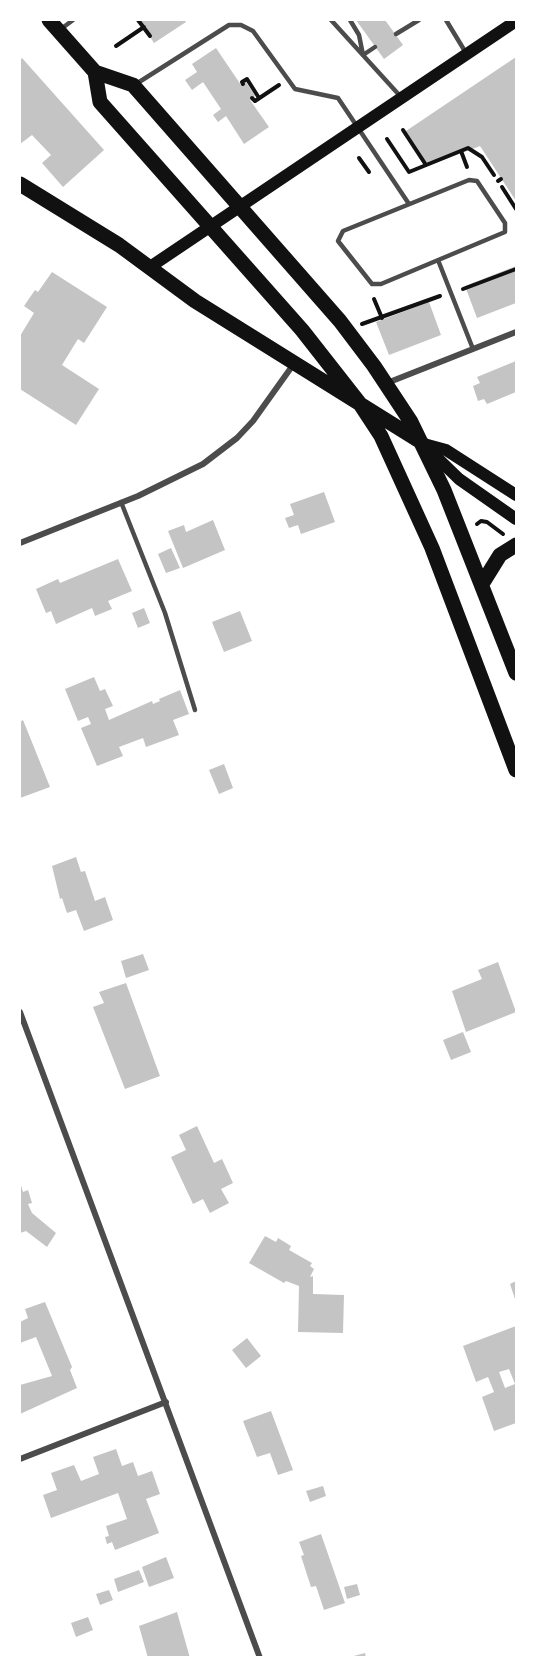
<!DOCTYPE html>
<style>
body{margin:0}
#map{position:relative;width:536px;height:1677px;overflow:hidden;background:#fff;font-family:Ubuntu,sans-serif}
canvas{display:block}
.frame{position:absolute;inset:0;border:21px solid #fff;pointer-events:none}
</style>
<div id="map">
<canvas width="536" height="1677"></canvas>
<div class="frame"></div>
</div>
<script>
const ctx = document.querySelector('canvas').getContext('2d');
ctx.lineJoin = 'round';
function fillPath(path, color) { ctx.fillStyle = color; ctx.fill(path, 'evenodd'); }
const poly = rows => new Path2D(rows.map(r => 'M' + r).join(''));
function trace(path, color, width, dash) { ctx.strokeStyle = color; ctx.lineWidth = width; ctx.lineCap = dash ? 'butt' : 'round'; ctx.setLineDash(dash || []); ctx.stroke(path); }
fillPath(poly([
 [139,20,185,20,186,22,154,43],
 [356,20,385,20,403,45,384,59],
 [216,48,241,85,246,82,255,96,250,100,269,127,244,144,226,116,218,122,213,115,221,109,203,82,192,90,185,80,197,72,192,64],
 [516,57,516,201,480,146,425,167,403,133],
 [22,58,104,150,63,187,42,163,51,155,32,135,20,144,20,60],
 [516,266,516,303,477,318,465,286],
 [52,272,107,307,84,343,78,339,62,365,99,389,76,425,20,389,20,336,34,313,24,306,35,290,38,292],
 [429,302,441,335,389,355,376,322],
 [516,361,516,392,487,404,484,399,478,401,473,386,480,383,477,377],
 [324,492,335,522,301,534,298,525,289,528,285,518,294,515,290,504],
 [213,520,225,550,183,568,168,531,184,525,186,532],
 [171,548,180,568,166,573,158,554],
 [118,559,132,591,108,601,112,609,95,616,92,608,56,624,51,611,46,613,36,589,58,579,60,583],
 [144,608,150,623,138,628,132,613],
 [240,611,252,641,224,652,212,622],
 [94,677,100,691,105,689,113,706,105,709,109,720,152,701,153,704,160,701,159,699,180,690,189,714,173,720,179,735,146,747,143,738,119,747,123,756,97,766,81,728,91,724,88,717,78,721,65,689],
 [23,720,50,787,20,798,20,722],
 [224,764,233,788,219,794,209,770],
 [76,857,81,872,85,871,95,901,105,897,113,920,84,931,76,910,67,913,62,898,60,899,52,866],
 [143,954,149,970,126,978,121,961],
 [498,962,516,1012,466,1032,452,991,482,979,478,970],
 [126,983,160,1076,125,1089,93,1007,104,1003,99,992],
 [463,1032,471,1052,451,1060,443,1040],
 [197,1126,214,1163,222,1159,233,1183,221,1189,229,1203,210,1213,203,1199,193,1204,171,1157,186,1150,179,1135],
 [20,1182,23,1192,28,1190,32,1203,28,1204,32,1213,56,1233,47,1247,26,1231,20,1233],
 [265,1236,276,1242,278,1238,291,1246,289,1250,312,1263,310,1266,314,1269,310,1277,313,1276,313,1294,344,1295,343,1333,298,1332,299,1286,286,1281,284,1283,249,1263],
 [516,1281,516,1302,510,1284],
 [45,1302,72,1367,70,1370,77,1388,20,1414,20,1385,52,1376,36,1337,20,1343,20,1322,28,1318,25,1309],
 [516,1326,516,1423,494,1431,482,1397,494,1392,488,1377,476,1382,463,1346],
 [509,1369,515,1384,505,1388,499,1372],
 [247,1338,261,1356,246,1368,232,1350],
 [271,1411,293,1470,278,1475,270,1453,257,1457,243,1421],
 [116,1449,122,1466,133,1462,138,1476,152,1471,160,1494,146,1499,159,1533,115,1550,112,1542,107,1544,105,1537,109,1536,106,1526,127,1519,118,1493,51,1518,43,1495,57,1490,51,1473,74,1465,81,1481,99,1474,93,1457],
 [323,1486,326,1496,310,1502,306,1491],
 [321,1534,345,1603,324,1610,316,1586,311,1587,301,1556,304,1555,299,1542],
 [166,1557,174,1578,149,1587,142,1567],
 [139,1570,144,1582,118,1592,114,1579],
 [357,1584,360,1595,347,1599,344,1587],
 [109,1590,113,1600,100,1605,96,1594],
 [177,1612,190,1658,148,1658,139,1626],
 [88,1617,93,1630,76,1637,71,1623],
 [365,1653,366,1658,350,1658,350,1657]
]), '#c4c4c4');
trace(poly([
 [138,20,150,36],
 [116,46,144,27],
 [243,84,242,82,247,79,259,98],
 [252,98,255,101,279,85],
 [403,130,426,165],
 [387,139,409,172,468,148,482,157,494,175],
 [461,151,467,167],
 [359,158,369,172],
 [498,181,501,179],
 [502,187,516,209],
 [463,289,516,269],
 [374,299,382,318],
 [362,324,440,296],
 [477,524,481,521,487,522,503,534]
]), '#111', 4);
trace(poly([
 [331,20,401,97],
 [350,20,359,35,363,55,375,47],
 [446,20,466,53],
 [61,29,73,20],
 [396,34,419,20],
 [136,84,229,25,241,25,253,31,295,89,338,98,409,204],
 [469,180,477,181,505,223,505,232,381,284,372,284,338,241,343,231,469,180],
 [438,260,473,349],
 [121,502,165,613,195,710]
]), '#4c4c4c', 4.5);
trace(poly([
 [387,383,516,332],
 [20,543,138,496,203,464,237,438,253,421,293,365],
 [20,1012,260,1658],
 [20,1459,166,1402]
]), '#4c4c4c', 6);
trace(poly([
 [150,267,516,21],
 [424,444,446,450,516,495],
 [424,445,459,479,516,519]
]), '#111', 12);
trace(poly([
 [49,20,95,72,133,85,340,321,374,366,411,422,444,490,516,673],
 [95,72,100,102,302,330,360,404,381,436,432,548,516,770],
 [20,184,119,245,195,301,421,442],
 [482,584,500,555,516,545]
]), '#111', 15);
</script>
